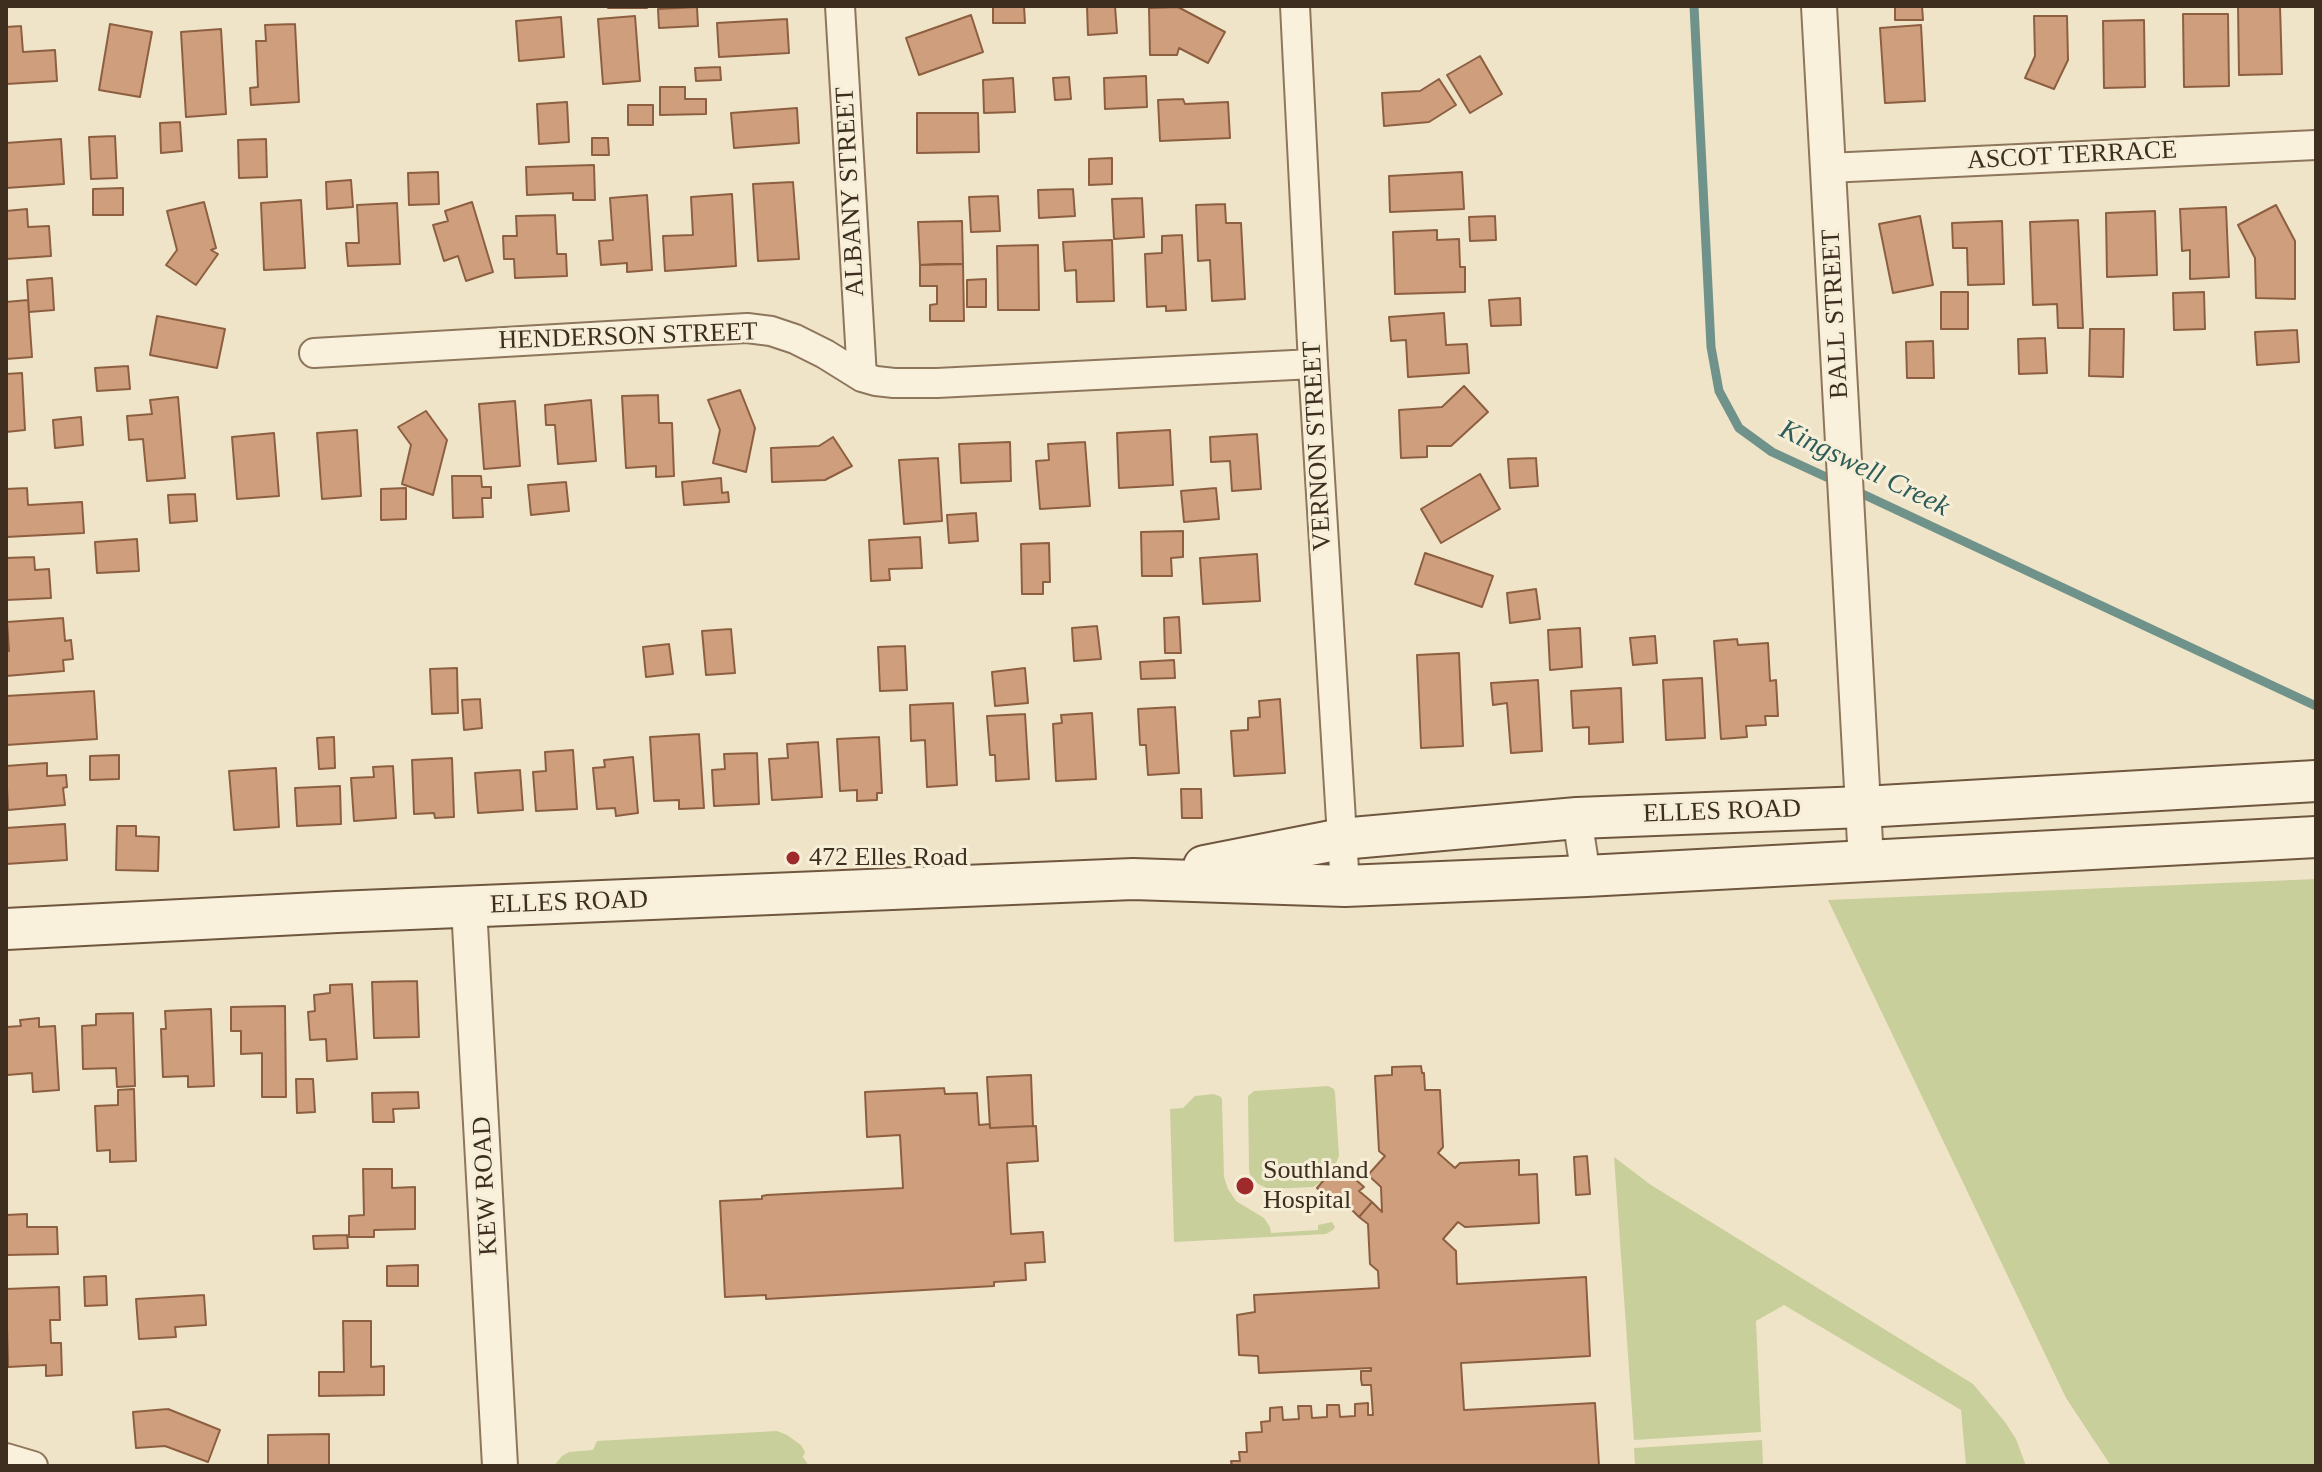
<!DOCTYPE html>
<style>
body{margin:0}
#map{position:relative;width:2322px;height:1472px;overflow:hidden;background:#f0e4c8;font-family:"Times New Roman",serif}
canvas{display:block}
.frame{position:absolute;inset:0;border:8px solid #3d2e20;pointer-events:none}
</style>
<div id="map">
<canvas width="2322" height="1472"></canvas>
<div class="frame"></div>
</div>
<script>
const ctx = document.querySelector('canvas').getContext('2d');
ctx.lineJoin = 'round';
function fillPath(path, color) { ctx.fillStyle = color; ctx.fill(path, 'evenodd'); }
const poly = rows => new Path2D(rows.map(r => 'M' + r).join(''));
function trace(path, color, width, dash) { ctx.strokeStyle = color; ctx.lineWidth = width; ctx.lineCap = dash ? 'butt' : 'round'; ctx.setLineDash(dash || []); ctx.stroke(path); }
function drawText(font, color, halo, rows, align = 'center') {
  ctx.font = font + ' "Times New Roman",serif'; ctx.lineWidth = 6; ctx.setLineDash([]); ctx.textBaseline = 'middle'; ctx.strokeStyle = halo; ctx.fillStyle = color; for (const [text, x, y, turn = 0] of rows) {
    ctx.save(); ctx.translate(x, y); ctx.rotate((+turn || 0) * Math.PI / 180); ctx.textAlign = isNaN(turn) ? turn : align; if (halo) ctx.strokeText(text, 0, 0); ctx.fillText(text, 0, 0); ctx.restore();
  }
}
fillPath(poly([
 [2316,879,2316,1466,2111,1466,2066,1398,1828,900],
 [1328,1086,1334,1089,1335,1093,1339,1156,1333,1170,1321,1182,1313,1187,1269,1189,1258,1184,1250,1175,1249,1169,1248,1096,1254,1091],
 [1214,1094,1221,1097,1222,1100,1224,1177,1228,1189,1236,1201,1264,1218,1270,1227,1271,1233,1318,1230,1318,1225,1332,1222,1335,1227,1333,1230,1326,1234,1174,1242,1170,1109,1183,1108,1195,1096],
 [1614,1157,1651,1185,1973,1384,2005,1422,2016,1439,2026,1466,1966,1466,1961,1410,1784,1305,1756,1321,1761,1432,1634,1440],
 [777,1431,787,1435,801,1445,805,1452,803,1457,809,1466,554,1466,562,1456,569,1452,593,1450,597,1441],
 [1762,1440,1763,1466,1635,1466,1634,1448]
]), '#c9cf9b');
trace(poly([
 [1694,6,1711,347,1719,391,1739,428,1772,452,1837,482],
 [1854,490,2316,706]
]), '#6f938a', 9);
const building = poly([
 [608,6,647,6,647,8,608,8,608,6],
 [993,6,1024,6,1025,23,993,23,993,6],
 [1087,6,1115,6,1117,33,1088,35,1087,6],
 [1895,6,1922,6,1923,20,1895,20,1895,6],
 [2238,6,2280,6,2282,74,2239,75,2238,6],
 [697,7,698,26,659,28,658,9,697,7],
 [1178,7,1225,32,1208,63,1179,48,1177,55,1150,55,1149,8,1178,7],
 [2183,14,2228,14,2229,86,2184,87,2183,14],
 [971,15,983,52,919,75,906,38,971,15],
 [635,16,640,81,603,84,598,19,635,16],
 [2034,16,2067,16,2068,60,2054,89,2025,78,2035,56,2034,16],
 [561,17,564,57,519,61,516,21,561,17],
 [787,19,789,53,719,57,717,23,787,19],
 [2144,20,2145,87,2104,88,2103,21,2144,20],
 [110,24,152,32,140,97,99,90,110,24],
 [295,24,299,102,251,105,250,88,258,87,256,41,266,41,265,25,295,24],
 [1921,25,1925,101,1885,103,1880,28,1921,25],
 [21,26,23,52,55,50,57,81,6,84,6,27,21,26],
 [221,29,226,114,186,117,181,32,221,29],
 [1480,56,1502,94,1470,113,1447,75,1480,56],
 [720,67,721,80,696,81,695,68,720,67],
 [1146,76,1147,107,1105,109,1104,78,1146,76],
 [1069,77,1071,99,1055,100,1053,78,1069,77],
 [1013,78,1015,112,984,113,983,80,1013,78],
 [1439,79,1456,105,1429,122,1384,126,1382,93,1420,91,1439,79],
 [660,87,685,87,685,99,706,99,706,114,660,115,660,87],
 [1183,99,1185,104,1228,102,1230,138,1160,141,1158,100,1183,99],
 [567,102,569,142,539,144,537,104,567,102],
 [628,105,653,105,653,125,628,125,628,105],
 [797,108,799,143,734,148,731,113,797,108],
 [917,113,978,113,979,152,917,153,917,113],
 [180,122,182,151,161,153,160,123,180,122],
 [115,136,117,178,91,179,89,137,115,136],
 [592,138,608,138,609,155,592,155,592,138],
 [61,139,64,184,6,188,6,143,61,139],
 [266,139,267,177,239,178,238,140,266,139],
 [1112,158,1112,184,1089,185,1089,159,1112,158],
 [594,165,595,200,573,200,573,193,527,195,526,167,594,165],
 [438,172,439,204,409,205,408,173,438,172],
 [1462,172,1464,209,1390,212,1389,176,1462,172],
 [351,180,353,207,327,209,326,182,351,180],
 [793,182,799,259,758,261,753,184,793,182],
 [123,188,123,215,93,215,93,189,123,188],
 [1073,189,1075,216,1039,218,1038,190,1073,189],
 [732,194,736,266,665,271,663,236,693,235,691,197,732,194],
 [647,195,652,270,627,272,627,263,601,265,599,241,613,240,610,198,647,195],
 [998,196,1000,231,971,232,969,197,998,196],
 [1142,198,1144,237,1114,239,1112,199,1142,198],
 [301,200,305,268,264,270,261,203,301,200],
 [204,202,216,248,211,250,218,254,196,285,166,265,177,250,167,211,204,202],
 [472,202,493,272,466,281,458,256,444,261,433,225,448,221,445,211,472,202],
 [397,203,400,264,348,266,346,243,359,243,357,205,397,203],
 [1225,204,1226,223,1241,223,1245,299,1212,301,1210,260,1198,261,1196,205,1225,204],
 [2276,205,2295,241,2295,299,2256,298,2255,258,2238,225,2276,205],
 [2226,207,2229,277,2190,279,2190,250,2182,251,2180,209,2226,207],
 [27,209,28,227,49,226,51,256,6,259,6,211,27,209],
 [2155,211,2157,275,2107,277,2106,213,2155,211],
 [555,215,557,254,566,254,567,276,515,278,514,259,504,259,503,236,517,236,516,216,555,215],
 [1495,216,1496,240,1470,241,1469,217,1495,216],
 [1920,216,1933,285,1893,293,1879,224,1920,216],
 [2078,220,2083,328,2058,328,2057,304,2033,305,2030,222,2078,220],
 [962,221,963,264,920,265,918,222,962,221],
 [2002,221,2004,284,1968,285,1967,248,1953,248,1952,223,2002,221],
 [1437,230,1437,240,1459,239,1460,267,1465,267,1465,292,1395,294,1393,232,1437,230],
 [1182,235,1186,310,1166,311,1166,306,1147,307,1145,254,1162,253,1162,236,1182,235],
 [1112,240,1114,301,1077,302,1076,270,1065,271,1063,242,1112,240],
 [1038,245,1039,310,998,310,997,246,1038,245],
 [936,264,963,264,964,321,930,321,930,305,937,304,937,286,920,286,920,265,936,264],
 [52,278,54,310,29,312,27,280,52,278],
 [986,279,986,307,967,307,967,280,986,279],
 [1941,292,1968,292,1968,329,1941,329,1941,292],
 [2204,292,2205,329,2174,330,2173,293,2204,292],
 [1520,298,1521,325,1491,326,1489,300,1520,298],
 [28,300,32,357,6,359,6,302,28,300],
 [1444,313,1446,345,1467,344,1469,373,1408,377,1406,340,1391,341,1389,317,1444,313],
 [157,316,225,329,217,368,150,355,157,316],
 [2090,329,2124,329,2123,377,2089,376,2090,329],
 [2297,330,2299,362,2257,365,2255,332,2297,330],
 [2045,338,2047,373,2019,374,2018,339,2045,338],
 [1933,341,1934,378,1907,378,1906,342,1933,341],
 [128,366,130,389,97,391,95,368,128,366],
 [22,373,25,430,6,432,6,374,22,373],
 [1464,386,1488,412,1451,446,1427,446,1427,457,1401,458,1399,410,1442,407,1464,386],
 [740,390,755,428,746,472,713,463,720,430,708,400,740,390],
 [658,395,659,423,672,423,674,476,656,477,656,466,626,468,622,396,658,395],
 [178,397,185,478,147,481,143,439,129,440,127,416,152,414,150,400,178,397],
 [591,400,596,461,558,464,555,425,546,425,545,405,591,400],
 [515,401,520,466,484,469,479,404,515,401],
 [426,411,447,440,433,495,402,484,411,445,398,427,426,411],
 [81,417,83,445,55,448,53,420,81,417],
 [357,430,361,496,322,499,317,433,357,430],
 [1170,430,1173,485,1119,488,1117,433,1170,430],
 [274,433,279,496,237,499,232,437,274,433],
 [1257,434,1261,489,1232,491,1230,461,1211,462,1210,437,1257,434],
 [833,437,852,466,825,480,772,482,771,448,819,446,833,437],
 [1010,442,1011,481,961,483,959,444,1010,442],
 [1085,442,1090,506,1040,509,1036,461,1049,460,1048,444,1085,442],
 [938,458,942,521,904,524,899,460,938,458],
 [1536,458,1538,486,1510,488,1508,459,1536,458],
 [1480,474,1500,509,1441,543,1421,509,1480,474],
 [452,476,481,476,482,487,491,487,491,498,482,498,483,517,453,518,452,476],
 [721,478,722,493,728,492,729,502,684,505,682,482,721,478],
 [566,482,569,511,531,515,528,485,566,482],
 [27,488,28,505,82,502,84,533,6,537,6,489,27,488],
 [406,488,406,519,381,520,381,489,406,488],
 [1216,488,1219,519,1184,522,1181,491,1216,488],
 [195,494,197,521,170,523,168,495,195,494],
 [976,513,978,541,949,543,947,515,976,513],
 [1183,531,1183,557,1171,558,1172,576,1142,576,1141,532,1183,531],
 [920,537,922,568,889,569,890,580,871,581,869,540,920,537],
 [137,539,139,571,97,573,95,542,137,539],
 [1049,543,1050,582,1043,582,1043,594,1022,594,1021,544,1049,543],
 [1425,553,1493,576,1482,607,1415,584,1425,553],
 [1257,554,1260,601,1203,604,1200,558,1257,554],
 [34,557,35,570,49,569,51,598,6,600,6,558,34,557],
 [1536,589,1540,619,1510,623,1507,593,1536,589],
 [1179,617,1181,653,1165,653,1164,618,1179,617],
 [63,618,65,641,71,640,73,659,63,660,64,671,6,676,6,651,9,651,7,622,63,618],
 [1097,626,1101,659,1074,661,1072,628,1097,626],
 [1580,628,1582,667,1550,670,1548,630,1580,628],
 [731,629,735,673,706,675,702,631,731,629],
 [1655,636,1657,663,1633,665,1630,638,1655,636],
 [1737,639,1738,645,1768,643,1770,681,1776,680,1778,716,1765,716,1766,725,1746,726,1747,737,1721,739,1714,641,1737,639],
 [669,644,673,674,646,677,643,647,669,644],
 [905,646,907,690,880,691,878,647,905,646],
 [1459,653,1463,746,1421,748,1417,655,1459,653],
 [1174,660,1175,678,1141,679,1140,662,1174,660],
 [457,668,458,713,432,714,430,669,457,668],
 [1025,668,1028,703,995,706,992,672,1025,668],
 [1702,678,1705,738,1666,740,1663,680,1702,678],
 [1538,680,1542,751,1511,753,1507,703,1493,705,1491,683,1538,680],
 [1621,688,1623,742,1589,744,1589,727,1573,728,1571,691,1621,688],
 [94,691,97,739,6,745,6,696,94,691],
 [480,699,482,728,464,730,462,700,480,699],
 [1280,699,1285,773,1234,776,1231,731,1248,730,1248,718,1260,717,1259,701,1280,699],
 [953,703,957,785,927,787,925,740,911,741,910,705,953,703],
 [1175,707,1179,773,1148,775,1146,745,1140,745,1138,709,1175,707],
 [1092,713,1096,779,1056,781,1053,724,1062,723,1061,715,1092,713],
 [1025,714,1029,779,996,781,995,755,990,755,987,716,1025,714],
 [699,734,704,808,679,809,679,800,654,801,650,737,699,734],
 [334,737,335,768,319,769,317,738,334,737],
 [879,737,882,793,877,793,877,800,857,801,857,790,840,791,837,739,879,737],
 [818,742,822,797,772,800,769,759,788,758,787,744,818,742],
 [573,750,577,809,536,811,533,772,546,771,545,752,573,750],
 [757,753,759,804,714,806,712,770,725,769,724,754,757,753],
 [119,755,119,779,90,780,90,756,119,755],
 [633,757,638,813,616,816,615,808,597,809,593,768,605,767,604,760,633,757],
 [452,758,454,817,435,818,434,813,414,814,412,760,452,758],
 [47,763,47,776,66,775,67,787,63,788,65,805,8,810,6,766,47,763],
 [393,766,396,818,354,821,351,778,374,777,373,767,393,766],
 [276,768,279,827,234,830,229,771,276,768],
 [520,770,523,810,478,813,475,773,520,770],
 [340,786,341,824,297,826,295,788,340,786],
 [1181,789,1201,789,1202,818,1182,818,1181,789],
 [65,824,67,860,6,864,6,828,65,824],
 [117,826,136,826,136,836,159,837,158,871,116,870,117,826],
 [417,981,419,1037,374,1038,372,982,417,981],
 [352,984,357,1059,327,1061,326,1039,310,1040,308,1012,315,1011,314,995,330,993,330,985,352,984],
 [285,1006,286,1097,262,1097,262,1053,241,1054,241,1031,231,1031,231,1007,285,1006],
 [211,1009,214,1086,188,1087,188,1076,163,1077,161,1029,166,1029,165,1011,211,1009],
 [133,1013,135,1086,117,1087,116,1068,83,1069,82,1026,96,1025,96,1014,133,1013],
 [39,1018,39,1027,55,1026,59,1090,33,1092,32,1073,7,1075,6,1027,21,1026,20,1020,39,1018],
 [1421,1066,1422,1073,1424,1073,1425,1090,1440,1090,1443,1147,1438,1153,1455,1168,1460,1163,1519,1160,1519,1175,1537,1174,1539,1223,1465,1227,1458,1222,1443,1239,1456,1251,1457,1284,1586,1277,1590,1356,1461,1363,1464,1410,1595,1403,1599,1466,1232,1466,1231,1461,1240,1461,1239,1452,1247,1452,1246,1433,1262,1432,1261,1422,1270,1421,1270,1408,1282,1407,1283,1420,1299,1419,1298,1406,1311,1406,1312,1418,1327,1417,1327,1405,1339,1405,1340,1417,1355,1416,1355,1404,1368,1403,1368,1415,1373,1415,1371,1385,1362,1385,1361,1379,1361,1371,1371,1371,1371,1368,1259,1373,1258,1356,1239,1355,1237,1315,1255,1312,1254,1295,1379,1288,1378,1271,1370,1264,1368,1224,1359,1217,1372,1202,1382,1212,1381,1187,1368,1175,1385,1156,1379,1151,1375,1076,1392,1075,1392,1067,1421,1066],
 [1031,1075,1033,1126,990,1128,987,1077,1031,1075],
 [296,1079,313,1079,315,1112,297,1113,296,1079],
 [944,1088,945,1094,977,1093,979,1125,990,1124,990,1128,1036,1126,1038,1161,1007,1163,1011,1234,1043,1232,1045,1262,1025,1263,1026,1280,994,1282,994,1286,766,1299,766,1295,725,1297,720,1201,762,1199,762,1196,767,1195,903,1188,900,1135,867,1137,865,1092,944,1088],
 [134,1089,136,1161,110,1162,110,1150,97,1151,95,1106,118,1105,118,1090,134,1089],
 [418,1092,419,1108,393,1109,394,1122,373,1122,372,1093,418,1092],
 [1587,1156,1590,1194,1576,1195,1574,1157,1587,1156],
 [1338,1164,1364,1187,1359,1191,1372,1202,1359,1217,1347,1205,1342,1210,1317,1188,1338,1164],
 [363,1169,392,1169,392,1188,415,1187,415,1229,374,1230,374,1237,349,1237,349,1216,364,1215,363,1169],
 [27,1214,27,1227,57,1227,58,1254,6,1255,6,1215,27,1214],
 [347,1235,348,1248,314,1249,313,1236,347,1235],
 [418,1265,418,1286,387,1286,387,1266,418,1265],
 [106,1276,107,1305,85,1306,84,1277,106,1276],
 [59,1287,60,1320,50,1320,51,1343,61,1343,62,1375,46,1376,46,1365,8,1367,6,1289,59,1287],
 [204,1295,206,1325,175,1327,176,1337,139,1339,136,1299,204,1295],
 [343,1321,371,1321,371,1367,384,1366,384,1395,319,1396,319,1372,344,1372,343,1321],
 [168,1409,220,1430,208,1462,165,1446,136,1448,133,1412,168,1409],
 [329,1434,329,1466,268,1466,268,1435,329,1434]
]);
fillPath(building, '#cf9f7d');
trace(building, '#8d5f41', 2);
const minor = poly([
 [840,6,862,377],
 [1295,6,1313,364,1345,886],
 [1828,168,2316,145],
 [314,353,747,328,771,331,795,339,825,354,862,377,876,381,894,383,937,383,1313,364],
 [1577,818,1586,876],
 [6,1458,33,1466]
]);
const tertiary = poly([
 [1819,6,1866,861],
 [469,907,500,1466]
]);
const secondary = poly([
 [1204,866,1341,839,1577,818,1863,807,2316,781],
 [6,929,337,912,1133,879,1345,886,1586,876,2316,837]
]);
trace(minor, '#8d765c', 32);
trace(tertiary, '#8d765c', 38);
trace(secondary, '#6f573f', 44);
trace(minor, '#faf1dc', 28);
trace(tertiary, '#faf1dc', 34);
trace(secondary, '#faf1dc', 40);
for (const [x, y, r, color] of [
 [793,858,8,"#9e2a2b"],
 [1245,1186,10,"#9e2a2b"]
]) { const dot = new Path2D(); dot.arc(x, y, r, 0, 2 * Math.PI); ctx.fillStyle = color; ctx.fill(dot); trace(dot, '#f7eed8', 3); }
drawText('26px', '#3d2e20', '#f7eed8', [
 ["ASCOT TERRACE",2072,156,-3],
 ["ALBANY STREET",851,192,-93],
 ["BALL STREET",1836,314,-93],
 ["HENDERSON STREET",628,337,-2],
 ["VERNON STREET",1318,446,-93],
 ["ELLES ROAD",1722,812,-2],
 ["ELLES ROAD",569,903,-2],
 ["KEW ROAD",486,1186,-93]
]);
drawText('26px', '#3d2e20', '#f7eed8', [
 ["472 Elles Road",809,858],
 ["Southland",1263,1171],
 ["Hospital",1263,1201]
], 'left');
drawText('italic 28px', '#2f5d5a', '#f7eed8', [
 ["Kingswell Creek",1864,469,26]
]);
</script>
